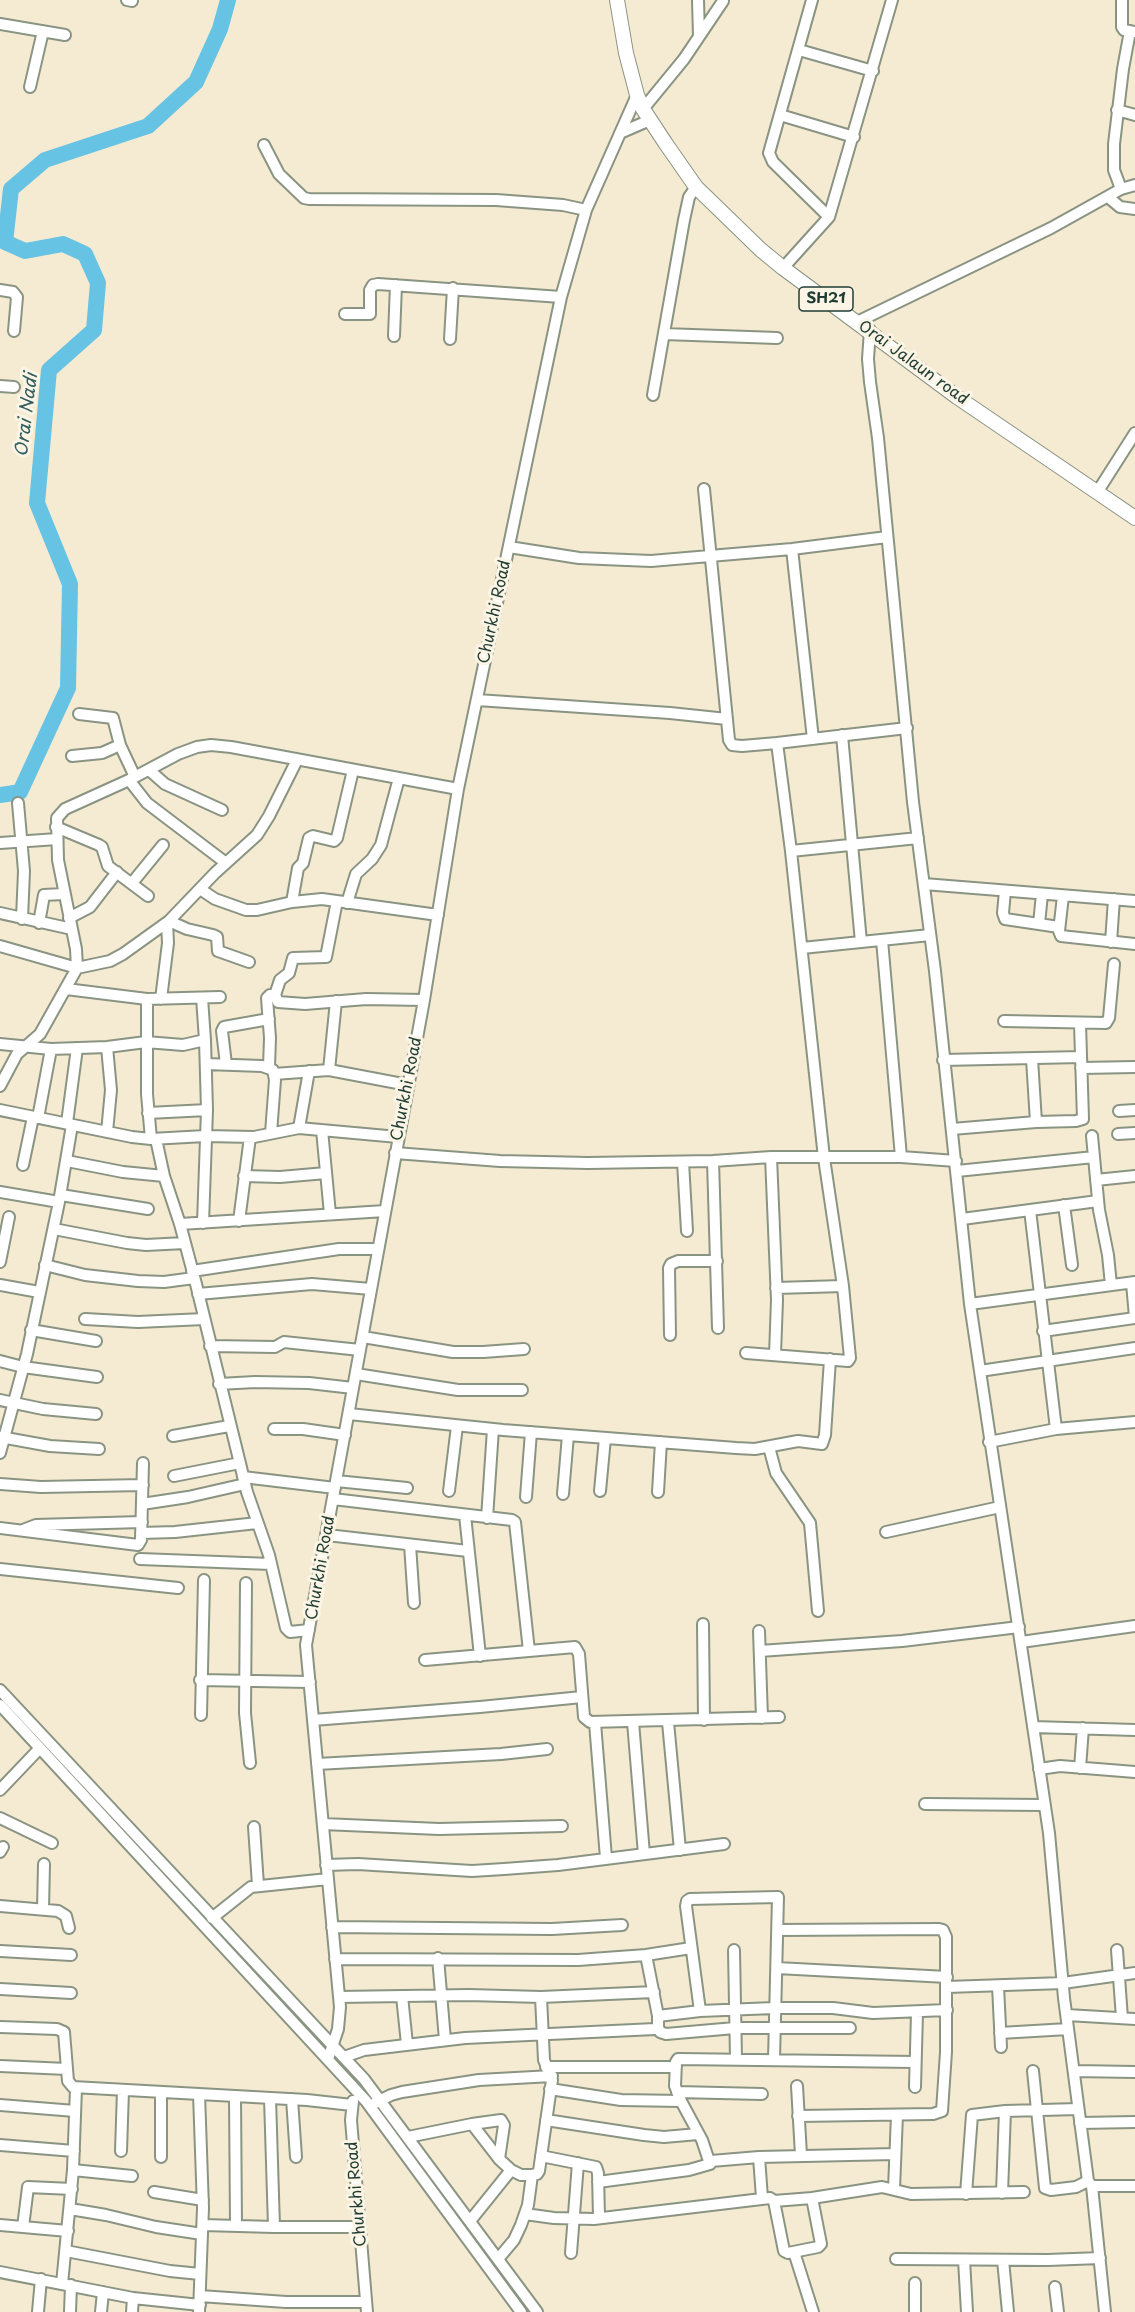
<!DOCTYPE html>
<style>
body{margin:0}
canvas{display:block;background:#f5ead2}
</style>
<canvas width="1135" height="2312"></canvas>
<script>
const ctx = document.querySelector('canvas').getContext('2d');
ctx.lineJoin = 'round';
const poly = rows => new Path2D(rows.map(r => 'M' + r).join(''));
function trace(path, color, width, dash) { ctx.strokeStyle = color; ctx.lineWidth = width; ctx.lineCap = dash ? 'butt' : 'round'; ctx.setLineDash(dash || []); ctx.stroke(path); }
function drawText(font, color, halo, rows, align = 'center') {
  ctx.font = font + ' "Playpen Sans",sans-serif'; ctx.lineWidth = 6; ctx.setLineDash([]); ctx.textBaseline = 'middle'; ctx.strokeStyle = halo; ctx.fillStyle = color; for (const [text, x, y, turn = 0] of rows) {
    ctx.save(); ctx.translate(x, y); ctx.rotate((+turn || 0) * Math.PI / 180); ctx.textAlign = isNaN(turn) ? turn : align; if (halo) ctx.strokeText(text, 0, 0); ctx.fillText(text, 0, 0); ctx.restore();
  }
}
trace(poly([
 [0,795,20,792,68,688,70,584,37,503,49,370,94,330,98,283,85,254,63,244,25,251,5,242,11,189,45,160,148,126,196,82,220,29,228,0]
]), '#66c3e4', 16);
const minor = poly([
 [127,0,132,1],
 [698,0,699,36],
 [812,0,769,153,773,162,829,217],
 [1122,0,1122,27,1124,30,1135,32],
 [0,24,65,35],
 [799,50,873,71],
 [30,87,43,31],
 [643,109,684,59,723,1],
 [1117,110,1135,115],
 [780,115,854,137],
 [620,133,650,120],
 [264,145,279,174,304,198,309,199,496,200,563,205,586,210],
 [1121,189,1114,170,1114,144,1123,69,1130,31],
 [1108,197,1120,207,1135,209],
 [783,268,829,217,892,0],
 [0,290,13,292,17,297,14,331],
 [345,314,370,314,370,290,373,285,378,284,561,297],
 [857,322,1051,228,1121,189,1135,185],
 [870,330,868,359,870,382,878,438,913,802,935,971,970,1304,1049,1833,1064,1998,1088,2181,1092,2186,1135,2186],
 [664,334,777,338],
 [394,336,396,285],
 [450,339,453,288],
 [0,386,14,387],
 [653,395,684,220,689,197,696,187],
 [704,489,729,740,732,745,742,746,777,743,907,728],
 [1098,491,1135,433],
 [509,547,579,558,651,561,792,549,887,537],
 [792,549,813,739],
 [477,700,670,713,727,719],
 [79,714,113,718,120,745,135,777],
 [842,735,861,942],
 [72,756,102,753,120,745],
 [149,770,165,784,222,810],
 [129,780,147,803,226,863],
 [18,803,24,871,22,919],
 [56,827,99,845,102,847,108,866,148,896],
 [0,843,57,839],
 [791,851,918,838],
 [132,883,163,845],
 [924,884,1135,901],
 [200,889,215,899,246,910,257,910,292,902,322,899,438,915],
 [1005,891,1003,913,1005,919,1059,927],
 [1063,896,1059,931,1061,936,1135,944],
 [337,901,326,957,293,958,289,973,280,980,275,995,278,1002,305,1004,366,999,424,1000],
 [292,902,298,868,303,863,309,838,313,836,334,841,337,838,353,770],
 [347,903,356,874,372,859,381,845,399,778],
 [0,913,72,929],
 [69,918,90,907,117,872],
 [169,921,187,929,213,935,217,937,218,951,249,962],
 [39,923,44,895,63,894],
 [1039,924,1042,894],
 [882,940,901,1157],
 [1111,942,1114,899],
 [0,946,77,968,110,961,123,954,169,921,215,873,257,835,269,816,297,760],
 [802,948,930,935],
 [66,989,147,999,220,997],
 [202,998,205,1040,207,1110,203,1223],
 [147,999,147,1094,151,1139],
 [161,999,168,943,167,923],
 [1004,1021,1106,1023,1109,1018,1114,964],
 [0,1044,51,1049,107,1047,146,1042,183,1045,205,1040],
 [1032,1059,1036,1122],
 [943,1060,1081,1057],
 [206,1064,262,1066,273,1070,275,1080,271,1133],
 [226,1064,222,1031,224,1027,269,1019],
 [269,1067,270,1038,267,998,270,995,275,995],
 [1081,1068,1135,1067],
 [329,1070,336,1001],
 [274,1074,329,1070,408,1085],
 [0,1086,17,1054,40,1034,77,968,76,949,58,860,57,818,65,809,129,780,178,754,197,747,211,745,231,747,458,789],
 [0,1110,132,1137,151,1139,205,1136,254,1137,299,1128,398,1137],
 [1119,1111,1135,1110],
 [148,1113,207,1110],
 [38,1118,51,1049],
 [67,1123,77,1048],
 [299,1128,309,1071],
 [952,1129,1036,1122,1076,1121,1083,1119,1080,1024],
 [322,1130,330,1214],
 [107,1132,111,1090,107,1047],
 [1118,1134,1135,1133],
 [1092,1136,1099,1210,1108,1255,1111,1285],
 [156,1139,164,1176,180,1224,196,1284,247,1492,269,1555,286,1628,290,1632,309,1630],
 [395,1153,500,1161,588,1163,713,1161,771,1157,901,1157,956,1161],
 [771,1157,777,1300,775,1355],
 [67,1161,123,1172,164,1176],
 [713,1161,718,1328],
 [683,1162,687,1231],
 [23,1165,33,1117],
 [957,1171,1094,1157],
 [244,1176,280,1177,326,1173],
 [1096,1180,1135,1176],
 [0,1192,59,1202],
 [61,1195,148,1209],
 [1064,1205,1072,1265],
 [1030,1210,1056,1429],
 [962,1219,1098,1201],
 [239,1221,250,1137],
 [180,1224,385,1211],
 [54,1229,127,1243,146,1245,185,1243],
 [0,1262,9,1217],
 [45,1265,85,1275,138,1281,164,1282,194,1278],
 [192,1271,339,1249,378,1249],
 [1132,1283,1135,1317],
 [0,1285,39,1292],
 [776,1288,843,1286],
 [198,1294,312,1284,371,1289],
 [970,1304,1135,1282],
 [85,1319,138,1322,204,1319],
 [31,1330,96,1341],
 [1043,1331,1135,1318],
 [670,1335,669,1268,671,1264,678,1261,717,1261],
 [363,1337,453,1352,483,1352,524,1349],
 [210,1346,275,1347,284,1342,360,1350],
 [746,1353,848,1361,850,1358,843,1286,824,1158,791,851,777,743],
 [0,1361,23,1367,97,1377],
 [980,1371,1135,1348],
 [356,1374,458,1390,522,1390],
 [219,1384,255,1382,309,1383,353,1388],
 [0,1400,43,1409,96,1414],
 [349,1414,503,1430,736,1448,755,1449,798,1441,822,1444,825,1435,830,1359],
 [274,1429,303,1429,345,1435],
 [173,1436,229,1426],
 [0,1437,50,1446,99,1449],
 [989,1442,1056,1429,1135,1422],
 [769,1447,776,1473,810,1523,818,1611],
 [0,1453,27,1354,59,1202,72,1125],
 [174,1476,240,1463],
 [243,1477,335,1488],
 [336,1481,407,1488],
 [0,1484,41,1487,143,1485],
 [449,1491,457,1426],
 [600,1491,605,1438],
 [658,1492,661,1442],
 [563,1494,568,1435],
 [526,1497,531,1432],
 [333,1499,512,1520,515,1522,529,1651],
 [142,1504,188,1497,245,1484],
 [465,1515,480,1656],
 [487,1518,493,1429],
 [0,1528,138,1545,141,1540,143,1463],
 [23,1530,36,1525,142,1522],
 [886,1532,1000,1507],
 [141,1533,175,1532,257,1523],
 [327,1535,468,1551],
 [410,1545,414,1603],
 [140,1559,271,1564],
 [0,1569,178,1588],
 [246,1583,245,1713,250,1763],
 [703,1624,704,1720],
 [759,1631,762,1718],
 [1021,1642,1135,1626],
 [760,1651,902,1641,1019,1627],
 [425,1660,575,1647,579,1654,584,1717,590,1722,779,1717],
 [200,1680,310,1682],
 [0,1690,364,2079,537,2312],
 [0,1705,366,2101,521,2312],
 [201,1715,204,1580],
 [313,1720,480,1707,582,1697],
 [633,1722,644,1854],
 [668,1722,680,1850],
 [595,1723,606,1858],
 [1033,1727,1135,1730],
 [317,1764,501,1754,547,1749],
 [1080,1768,1083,1728],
 [1039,1769,1060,1766,1135,1772],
 [0,1790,40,1748],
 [925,1804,1044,1805],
 [0,1818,52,1843],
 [323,1824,439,1829,562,1826],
 [254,1827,258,1885],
 [0,1852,3,1847],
 [326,1865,358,1864,472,1871,504,1869,558,1865,724,1844],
 [0,1906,58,1911,66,1916,69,1928],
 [43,1909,44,1864],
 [212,1918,251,1887,328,1879],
 [332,1927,552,1929,622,1925],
 [778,1930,939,1929,943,1930,946,1937,946,2052,942,2111,933,2114,798,2116],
 [734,1950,736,2059],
 [1117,1950,1122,2018],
 [0,1951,71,1955],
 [438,1958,445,2040],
 [335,1959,578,1960,646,1955,691,1948],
 [777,1968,947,1977],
 [998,1986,1001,2047],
 [947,1987,1063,1983,1135,1973],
 [0,1989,71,1993],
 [402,1996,407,2044],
 [339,1997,469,1995,541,1997,654,1992],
 [700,2011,686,1906,687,1901,690,1899,778,1897,774,2059],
 [1067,2015,1135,2019],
 [658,2016,700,2011,774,2008,833,2008,873,2013,947,2010],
 [0,2027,57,2029,64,2032,68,2081,73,2087,307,2100,352,2105],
 [658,2027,660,2032,666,2034,735,2028,850,2028],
 [1000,2033,1068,2029],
 [344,2057,364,2050,465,2038,655,2029,658,2027,658,2016,646,1955],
 [328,2059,338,2029,340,2007,306,1645,424,1000,458,789,561,297,586,210,637,95],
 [0,2066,67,2069],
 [546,2067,676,2067],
 [1033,2071,1045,2188,1051,2190,1076,2187,1088,2181],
 [1074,2071,1135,2072],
 [797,2086,801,2155],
 [915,2087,917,2013],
 [550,2089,621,2100,681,2101],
 [677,2092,762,2094],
 [199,2094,203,2208,199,2312],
 [235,2096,236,2226],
 [270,2098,274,2227],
 [292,2099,296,2157],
 [353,2101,351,2120,367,2312],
 [375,2103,391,2095,402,2092,479,2080,552,2076],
 [0,2105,75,2111],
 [546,2120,644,2135,664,2137,698,2134],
 [1080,2123,1135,2122],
 [472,2124,499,2159,511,2170,521,2175,532,2175,537,2174,539,2171,552,2080,544,2060,541,1997],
 [408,2137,472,2124,501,2120,504,2125,499,2159],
 [0,2145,74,2151],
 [121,2151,123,2090],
 [541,2156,596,2167,598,2173,599,2218],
 [161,2157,161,2092],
 [759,2157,762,2198],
 [711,2161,759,2157,895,2154],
 [73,2170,132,2176],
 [598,2182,689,2170,710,2164,702,2140,681,2101,675,2086,676,2062,678,2059,915,2062],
 [1092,2186,1105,2312],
 [894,2189,897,2115],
 [154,2192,203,2200],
 [1002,2193,1005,2111],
 [966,2194,972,2115,1005,2111,1078,2109],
 [774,2201,812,2198,882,2187,911,2194,1024,2192],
 [70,2209,106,2215,156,2227,202,2234],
 [525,2214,554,2218,594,2219,770,2198,774,2201,784,2251,788,2253,818,2247,821,2244,812,2198],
 [470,2221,511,2170],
 [0,2225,68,2231],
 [203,2225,274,2227,360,2227],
 [23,2227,28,2187,72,2189],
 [66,2251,170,2271,200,2274],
 [794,2252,813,2312],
 [571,2253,578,2163],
 [498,2259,514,2240,521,2225,528,2205,532,2175],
 [896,2259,1048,2260,1100,2258],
 [964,2260,967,2312],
 [1003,2260,1008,2312],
 [0,2272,133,2298,200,2305],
 [62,2284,73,2170,76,2088],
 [1055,2287,1058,2312],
 [200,2296,286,2302,366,2302],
 [38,2312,41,2279],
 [70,2312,71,2285],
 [101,2312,103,2292],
 [132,2312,133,2298],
 [915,2312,915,2283]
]);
const major = poly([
 [617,0,626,53,637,95,643,109,666,144,696,187,761,250,783,268,957,397,1135,518]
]);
trace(minor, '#8a9483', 14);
trace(major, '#8a9483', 16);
trace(minor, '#fff', 10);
trace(major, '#fff', 14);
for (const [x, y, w] of [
 [826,299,54]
]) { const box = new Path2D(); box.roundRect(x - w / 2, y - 12, w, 24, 4.5); ctx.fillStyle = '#fcf5e5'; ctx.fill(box); trace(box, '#1f3d34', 1.5); }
drawText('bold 15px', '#1f3d34', null, [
 ["SH21",826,299]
]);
drawText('16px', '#1f3d34', '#fcf5e5', [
 ["Orai Jalaun road",913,363,36],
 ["Churkhi Road",495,612,-78],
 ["Churkhi Road",407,1089,-79],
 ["Churkhi Road",321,1568,-80],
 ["Churkhi Road",357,2194,-95]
]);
drawText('italic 18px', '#315e60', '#fcf5e5', [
 ["Orai Nadi",27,415,-83]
]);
</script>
